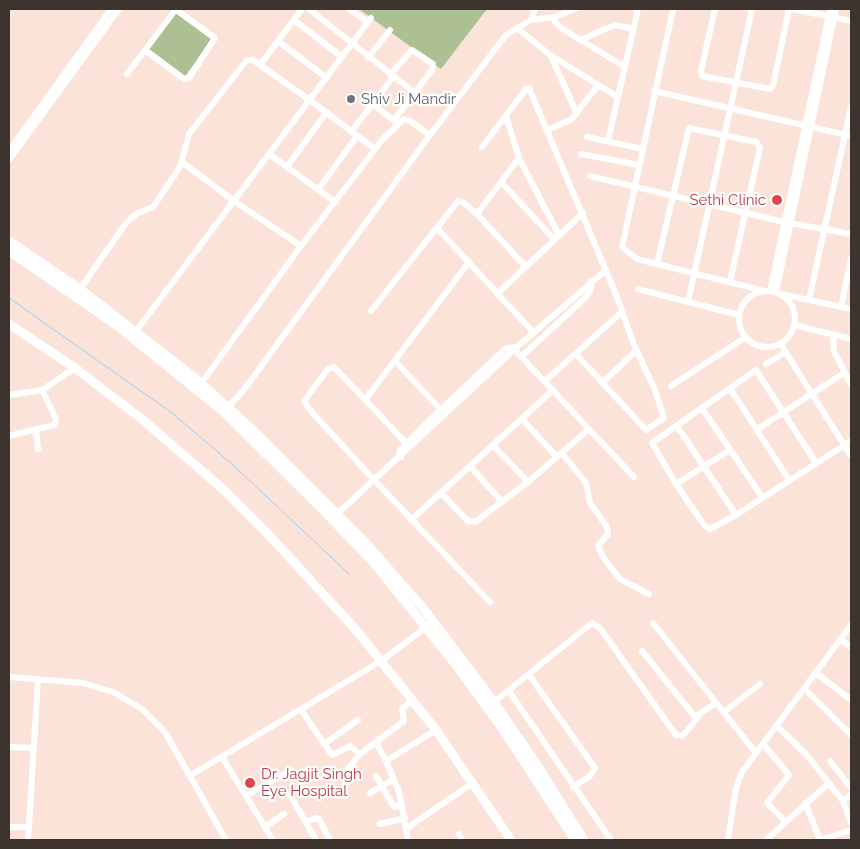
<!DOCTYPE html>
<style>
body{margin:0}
#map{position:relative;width:860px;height:849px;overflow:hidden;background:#fbe3d9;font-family:Raleway,sans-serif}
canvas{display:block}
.frame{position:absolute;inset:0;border:10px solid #3d3430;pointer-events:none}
</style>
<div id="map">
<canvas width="860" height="849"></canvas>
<div class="frame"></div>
</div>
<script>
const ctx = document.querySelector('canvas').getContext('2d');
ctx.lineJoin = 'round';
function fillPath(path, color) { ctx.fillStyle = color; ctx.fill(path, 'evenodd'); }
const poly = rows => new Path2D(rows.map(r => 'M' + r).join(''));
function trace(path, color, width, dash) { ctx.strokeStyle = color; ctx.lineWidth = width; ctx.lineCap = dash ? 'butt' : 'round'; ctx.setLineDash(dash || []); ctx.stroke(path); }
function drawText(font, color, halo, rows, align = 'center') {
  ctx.font = font + ' Raleway,sans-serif'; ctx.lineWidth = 4.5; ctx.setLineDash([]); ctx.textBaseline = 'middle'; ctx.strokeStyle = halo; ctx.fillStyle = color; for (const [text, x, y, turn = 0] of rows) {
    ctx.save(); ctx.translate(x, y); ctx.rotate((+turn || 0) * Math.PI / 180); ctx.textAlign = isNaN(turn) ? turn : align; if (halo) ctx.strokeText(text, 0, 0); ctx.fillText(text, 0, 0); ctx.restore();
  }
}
fillPath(poly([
 [359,9,487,9,441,69],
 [176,13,212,40,185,76,149,49]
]), '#acc094');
trace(poly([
 [9,298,172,413,233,465,349,574]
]), '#98d0f8', 1);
trace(poly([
 [309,9,415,93],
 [349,9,368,22],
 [673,9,622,247,637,259,765,291],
 [715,9,701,71,702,76,770,89,773,86,789,9],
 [793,9,851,21],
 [555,17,555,22,561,28,625,67],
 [294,20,342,57],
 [531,20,535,9],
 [517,28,550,55,618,97],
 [580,40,615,25,633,29],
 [278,41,327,78],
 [145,50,184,79,189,78,215,38,175,9],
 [551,56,577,114],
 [368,58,390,30],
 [260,65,302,9],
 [127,74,176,9],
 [390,75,412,50,433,64,432,70,394,120],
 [654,91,851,136],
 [371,103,396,122],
 [506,116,519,158,559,235],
 [548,130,572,119,598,85],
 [351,132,393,77],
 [587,137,643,149],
 [608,141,638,9],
 [482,147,526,89,529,88,617,297,634,345,655,390,664,418,646,430,576,354],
 [9,151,111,9],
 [269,154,335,202],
 [581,154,639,165],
 [9,160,119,9],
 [182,162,234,201,301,246],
 [287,167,326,113],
 [590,176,784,222,851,234],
 [502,183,554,239],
 [318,190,357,136],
 [477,214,519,158],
 [437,228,533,332],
 [657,264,689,128,756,142,760,148,730,281],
 [80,289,126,223,136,214,153,207,180,167,189,134,247,60,253,60,311,101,375,149],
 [638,289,688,302],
 [770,291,830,9],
 '739 319a28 28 0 1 1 56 0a28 28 0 1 1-56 0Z',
 [776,292,836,9],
 [498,293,583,213],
 [780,294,809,300,851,107],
 [809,300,851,309],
 [841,307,851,258],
 [371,311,458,201,464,203,477,214,526,267],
 [739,315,688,302,752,9],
 [794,325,851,339],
 [136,331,371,18],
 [833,335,834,351,851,385],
 [780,343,851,456],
 [514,349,634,477],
 [521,357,584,299,591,290,591,281],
 [395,361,441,410],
 [766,364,786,352],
 [545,381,622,312],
 [603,382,636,351],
 [200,385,301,246,382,140,404,119,410,121,430,135],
 [671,386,746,337],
 [730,388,789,480],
 [9,395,42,390,75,368],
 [365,400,469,262],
 [702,408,762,497],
 [226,410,246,387,430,135,506,35,531,20,555,17,575,9],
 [522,419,557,457],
 [677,426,736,515],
 [36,430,38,449],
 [756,430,844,373],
 [9,436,54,425,56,419,42,390],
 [406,443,334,367,328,369,304,401,309,409,375,481,490,602],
 [493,445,528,482],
 [562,453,586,483,590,503,607,527,608,534,598,546,603,557,620,579,649,594],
 [401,457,399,452,401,449,431,419,506,348,517,347],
 [816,463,756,370,652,443,676,484,704,525,710,529,736,515,851,441],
 [470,466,502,502],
 [676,484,730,450],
 [442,494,468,521,475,522,528,482,589,429],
 [335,516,517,347,606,270],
 [411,520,553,390],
 [653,623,756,753],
 [841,639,851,648],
 [642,651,695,717,716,703],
 [816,673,851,700],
 [529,675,595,768,590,776,573,787],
 [9,677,83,683,113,692,142,709,165,732,226,840],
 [805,689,851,735],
 [509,691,611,840],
 [494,702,592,623,600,628,676,735,682,736,686,732,698,717],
 [301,710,332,755,350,746,360,754],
 [724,712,760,684],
 [777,726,806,754,843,801,851,823],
 [324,744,358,720],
 [763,744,789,775,767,803,785,821],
 [9,747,32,748],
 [222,757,273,840],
 [386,761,376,742,404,721,402,709,412,700],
 [830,761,851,788],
 [191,775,381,661,433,622],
 [376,776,394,807,402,804],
 [345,793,346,771,360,754,376,742],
 [370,793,394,779],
 [290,795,316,840],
 [246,796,291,770],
 [843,801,851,794],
 [805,803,820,840],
 [306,822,315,818,319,819,330,840],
 [380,824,405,818],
 [9,827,29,827],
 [265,827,284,814],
 [407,828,473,783],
 [459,834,462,840],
 [28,840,38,679],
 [408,840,399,792,386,761,436,730],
 [728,840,736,788,742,772,851,625],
 [766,840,829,783],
 [820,840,851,830]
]), '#fff', 6);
trace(poly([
 [9,241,80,289,194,377,252,429,364,541,423,608,494,702,537,765,584,840],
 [9,251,115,324,224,412,320,507,374,563,456,665,502,728,575,840],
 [9,324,75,368,143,420,224,490,268,534,357,631,436,730,511,840]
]), '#fff', 9);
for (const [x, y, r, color] of [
 [351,99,5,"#6b7280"],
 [777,200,6,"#e0444e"],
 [250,783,6,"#e0444e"]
]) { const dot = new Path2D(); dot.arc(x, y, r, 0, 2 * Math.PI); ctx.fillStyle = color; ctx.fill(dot); trace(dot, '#fff', 2); }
drawText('15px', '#5b616d', '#fff', [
 ["Shiv Ji Mandir",361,99]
], 'left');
drawText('15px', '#be3a42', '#fff', [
 ["Sethi Clinic",766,200],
 ["Dr. Jagjit Singh",261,774,"left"],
 ["Eye Hospital",261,791,"left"]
], 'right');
</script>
